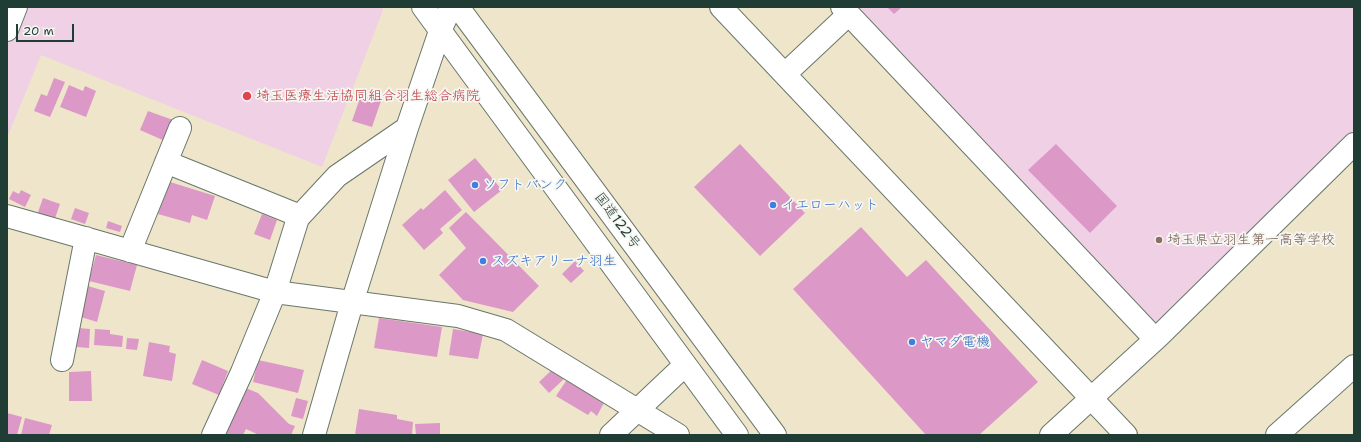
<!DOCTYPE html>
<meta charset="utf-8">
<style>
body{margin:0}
#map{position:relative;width:1361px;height:442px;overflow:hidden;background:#efe5cb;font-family:"Shantell Sans",sans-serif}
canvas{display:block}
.frame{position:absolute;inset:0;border:8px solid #1f3d34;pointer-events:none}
.scale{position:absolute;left:16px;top:24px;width:58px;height:18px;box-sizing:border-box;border:2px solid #1f3d34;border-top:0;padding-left:5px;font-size:12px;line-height:14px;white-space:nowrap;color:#1f3d34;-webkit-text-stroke:3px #f6f6f2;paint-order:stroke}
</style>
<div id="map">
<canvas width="1361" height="442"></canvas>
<div class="frame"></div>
<div class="scale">20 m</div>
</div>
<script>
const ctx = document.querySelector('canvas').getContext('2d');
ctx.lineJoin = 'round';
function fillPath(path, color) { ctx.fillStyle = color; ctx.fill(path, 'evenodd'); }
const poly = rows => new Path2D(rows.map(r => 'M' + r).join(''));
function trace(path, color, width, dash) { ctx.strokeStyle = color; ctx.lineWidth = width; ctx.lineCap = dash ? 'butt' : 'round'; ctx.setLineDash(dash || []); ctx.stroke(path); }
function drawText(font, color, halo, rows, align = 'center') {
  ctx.font = font + ' "Shantell Sans","Klee One",sans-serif'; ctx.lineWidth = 3.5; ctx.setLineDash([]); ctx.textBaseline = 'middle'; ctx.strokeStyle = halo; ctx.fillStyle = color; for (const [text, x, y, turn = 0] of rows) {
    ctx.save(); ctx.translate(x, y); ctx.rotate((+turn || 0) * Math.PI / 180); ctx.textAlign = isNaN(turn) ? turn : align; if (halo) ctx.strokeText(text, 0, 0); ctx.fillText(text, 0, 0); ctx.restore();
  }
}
fillPath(poly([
 [7,7,383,7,382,13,322,167,41,55,7,138],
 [848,7,1354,7,1354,146,1152,334]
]), '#f0d0e5');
fillPath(poly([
 [887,7,902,7,894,14],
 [54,78,65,82,50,117,34,111,41,94,47,96],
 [69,85,83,91,85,86,96,91,86,117,60,107],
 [361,95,381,101,372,127,352,121],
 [148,111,173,120,165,141,140,130],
 [740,144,805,213,760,256,694,187],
 [1056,144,1117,206,1090,233,1028,170],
 [475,158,502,190,474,212,448,180],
 [170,182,215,196,207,220,192,215,190,223,158,214],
 [21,190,31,195,25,207,9,199,13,191,19,194],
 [445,190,462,210,440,229,443,233,424,250,402,225,421,208,423,210],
 [43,198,60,204,54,221,37,215],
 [75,208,89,213,85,224,71,219],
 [466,212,539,286,513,312,463,300,439,275,466,248,449,228],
 [262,214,277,220,270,240,254,234],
 [108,221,122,226,120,232,106,228],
 [861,227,907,277,926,260,1038,382,979,435,926,435,793,289],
 [96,255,137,265,130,291,89,281],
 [575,261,584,271,571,283,562,274],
 [88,286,105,291,97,322,81,317],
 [379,318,442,327,437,357,374,348],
 [78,328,90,329,89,348,77,347],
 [95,329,110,330,110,334,123,336,122,347,94,345],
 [453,329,483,334,478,359,449,355],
 [127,338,139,339,137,350,126,349],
 [149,342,170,346,169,352,176,354,172,381,143,376],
 [202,360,228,371,219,395,192,384],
 [258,360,304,370,298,393,253,382],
 [555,367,565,378,549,393,539,382],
 [91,371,92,401,69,401,69,372],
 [570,375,607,397,597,416,591,411,588,415,556,396],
 [243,387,258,393,289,424,295,426,291,435,259,435,246,429,243,435,220,435],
 [296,398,308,401,303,419,291,416],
 [359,409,397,415,397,419,413,422,412,435,355,435],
 [7,413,22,417,17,435,7,435],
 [25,418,52,425,49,435,21,435],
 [440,423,440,435,416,435,415,424]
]), '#dc98c7');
const minor = poly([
 [721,7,1126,435],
 [842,7,1155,339],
 [7,30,16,7],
 [785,74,849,14],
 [166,162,300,216],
 [7,216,275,292,458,316,506,330,678,435],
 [130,251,180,128],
 [62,360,86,238],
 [213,435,242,372,275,292,298,218,337,176,407,128],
 [314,435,352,303,407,128,440,31,451,7],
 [611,435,685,365],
 [1051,435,1159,336,1354,144],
 [1277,435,1354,366]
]);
const highway = poly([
 [423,7,737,435],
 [458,7,775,435]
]);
trace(minor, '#687869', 24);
trace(highway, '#687869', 24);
trace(minor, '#fff', 22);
trace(highway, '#fff', 22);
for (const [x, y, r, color] of [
 [247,96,5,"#e0444e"],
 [475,185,4,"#3f7fe0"],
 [773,205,4,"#3f7fe0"],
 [1159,240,4,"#8d6e63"],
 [483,261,4,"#3f7fe0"],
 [912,342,4,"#3f7fe0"]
]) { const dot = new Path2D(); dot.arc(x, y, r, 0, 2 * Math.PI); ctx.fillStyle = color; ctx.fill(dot); trace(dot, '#f6f6f2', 1.5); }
drawText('14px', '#be3a42', '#f6f6f2', [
 ["埼玉医療生活協同組合羽生総合病院",256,96]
], 'left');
drawText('14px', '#366cbe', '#f6f6f2', [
 ["ソフトバンク",483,185],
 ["イエローハット",781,205],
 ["スズキアリーナ羽生",491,261],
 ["ヤマダ電機",920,342]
], 'left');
drawText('14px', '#1f3d34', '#f6f6f2', [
 ["国道122号",617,221,53]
]);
drawText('14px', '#785e54', '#f6f6f2', [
 ["埼玉県立羽生第一高等学校",1167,240]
], 'left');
</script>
